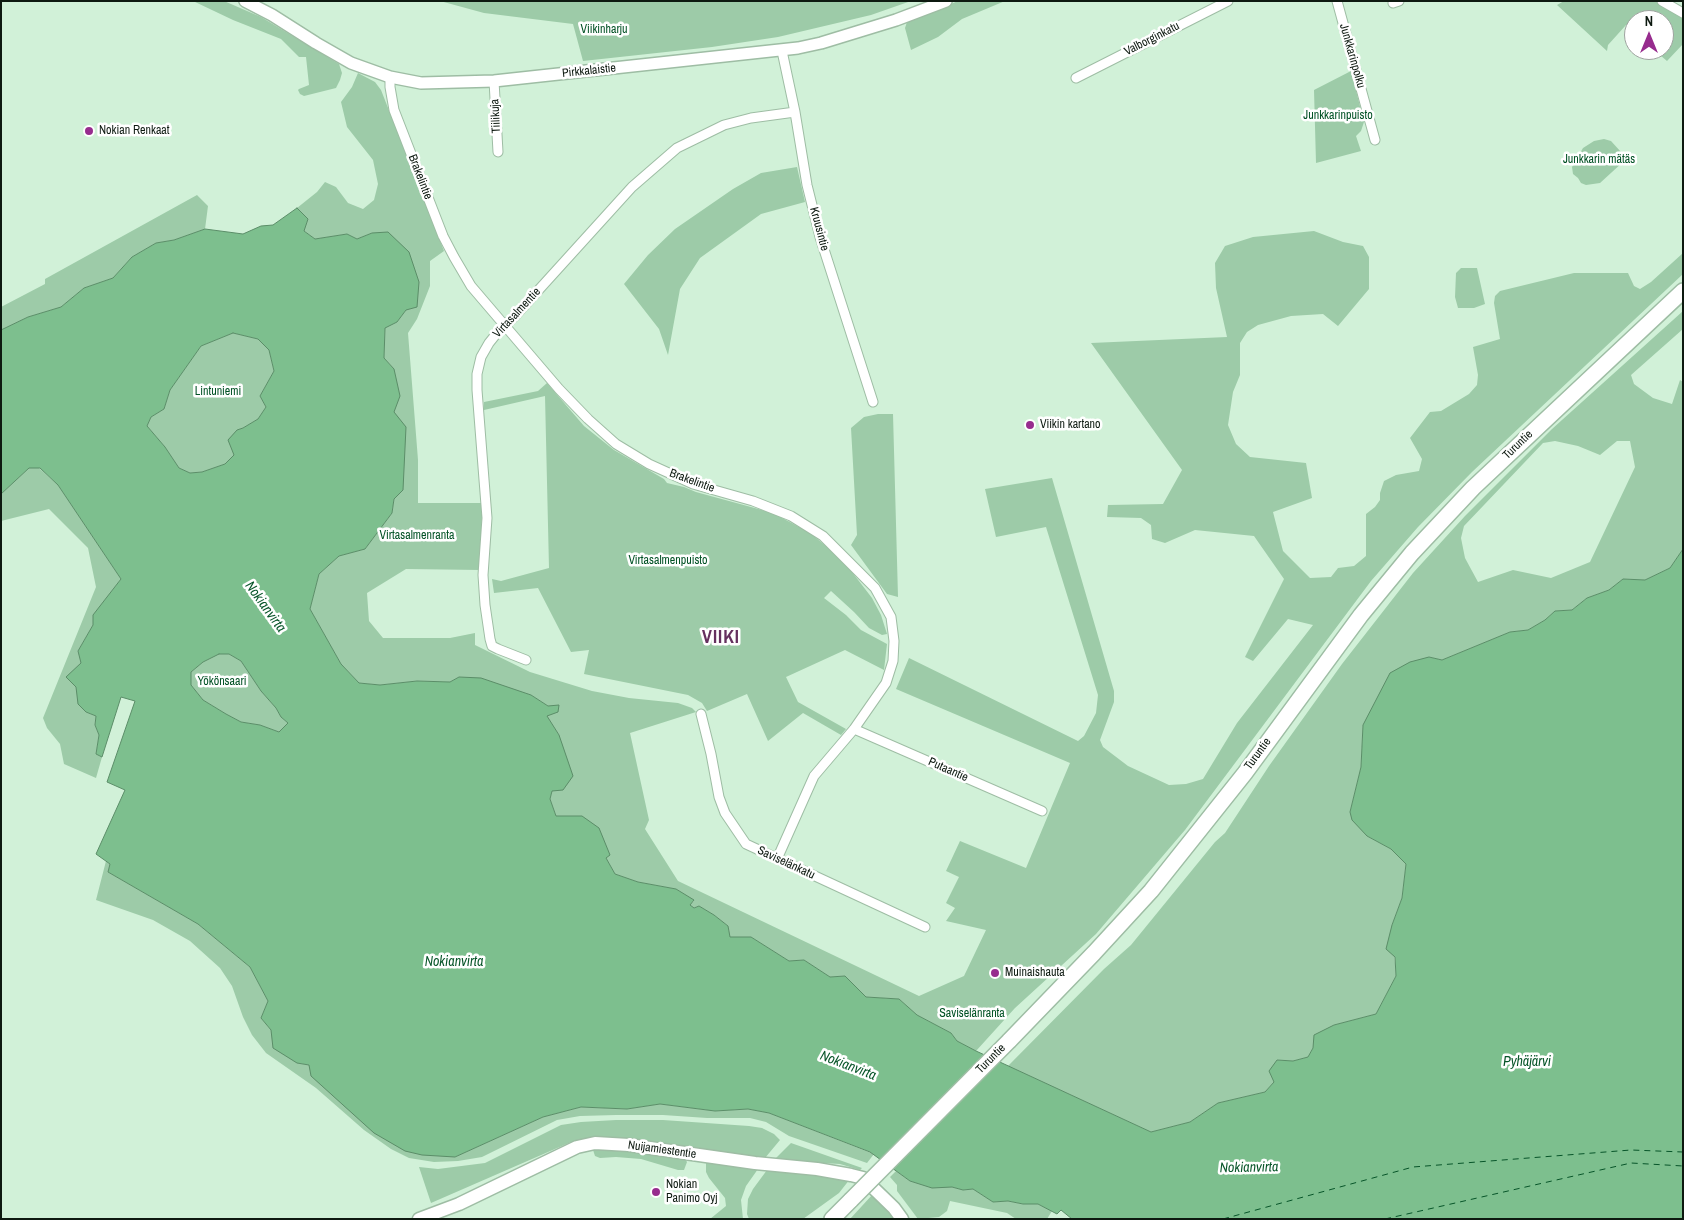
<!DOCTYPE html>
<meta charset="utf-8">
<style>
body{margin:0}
#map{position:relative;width:1684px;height:1220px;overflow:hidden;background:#d1f1d8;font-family:"Archivo Narrow",sans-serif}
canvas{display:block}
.frame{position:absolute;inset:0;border:2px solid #0d1910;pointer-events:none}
.north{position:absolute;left:1624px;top:10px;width:50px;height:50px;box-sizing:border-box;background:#fff;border:1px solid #9ea39f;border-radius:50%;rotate:0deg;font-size:14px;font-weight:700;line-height:20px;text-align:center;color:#0d1910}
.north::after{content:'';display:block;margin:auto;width:18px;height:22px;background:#972c8e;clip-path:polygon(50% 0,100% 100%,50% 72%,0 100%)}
</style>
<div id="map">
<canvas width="1684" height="1220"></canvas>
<div class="frame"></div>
<div class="north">N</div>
</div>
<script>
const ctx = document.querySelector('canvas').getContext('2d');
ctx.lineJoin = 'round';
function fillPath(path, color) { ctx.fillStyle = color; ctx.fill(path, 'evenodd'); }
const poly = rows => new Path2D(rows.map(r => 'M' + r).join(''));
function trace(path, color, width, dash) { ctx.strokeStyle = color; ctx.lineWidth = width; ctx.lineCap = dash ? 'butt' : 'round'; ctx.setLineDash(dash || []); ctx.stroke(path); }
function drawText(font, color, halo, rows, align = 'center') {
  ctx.font = font + ' "Archivo Narrow",sans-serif'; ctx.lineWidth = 5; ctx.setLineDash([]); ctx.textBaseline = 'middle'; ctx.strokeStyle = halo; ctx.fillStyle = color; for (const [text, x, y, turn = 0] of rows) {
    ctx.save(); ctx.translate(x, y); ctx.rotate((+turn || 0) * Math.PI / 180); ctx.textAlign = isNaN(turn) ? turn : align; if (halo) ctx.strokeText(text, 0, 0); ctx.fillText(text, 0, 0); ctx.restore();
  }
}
fillPath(poly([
 [193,1,224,1,261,17,339,64,342,73,340,80,336,88,304,96,300,94,298,90,299,89,309,85,306,57,299,57,281,39,233,20],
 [440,1,911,1,871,15,778,37,712,47,583,61,573,24,484,13],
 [958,1,1005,1,962,19,938,37,911,50,905,28,907,22],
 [1564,1,1663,1,1683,16,1683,44,1667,61,1654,50,1664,50,1664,20,1634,20,1634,31,1626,25,1608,45,1607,51,1557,5],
 [1351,71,1364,122,1361,131,1356,136,1361,151,1316,163,1314,90],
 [358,73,375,82,381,90,444,251,430,261,430,286,417,319,408,333,418,460,418,503,481,503,482,515,480,570,406,569,367,593,369,621,383,638,450,638,475,633,475,645,530,672,592,691,629,698,678,703,692,708,696,712,630,733,649,820,645,829,678,881,919,996,964,976,986,930,946,921,955,908,946,903,959,877,946,871,960,841,1026,868,1070,763,896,689,909,658,1078,741,1084,736,1096,713,1098,695,1046,527,996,537,985,489,1052,478,1114,691,1114,702,1100,740,1103,747,1128,766,1169,785,1186,784,1203,779,1237,723,1313,625,1288,619,1253,661,1245,657,1284,579,1254,536,1195,530,1165,543,1152,539,1151,525,1141,518,1107,517,1108,505,1163,504,1182,470,1091,343,1227,337,1216,288,1215,263,1225,246,1253,237,1314,231,1343,242,1363,246,1369,257,1369,289,1338,326,1323,314,1291,316,1258,325,1247,332,1240,343,1240,375,1233,392,1228,425,1236,444,1250,457,1306,463,1312,498,1273,512,1283,551,1310,578,1331,577,1338,568,1354,566,1366,556,1366,514,1375,507,1380,500,1380,493,1384,481,1396,475,1419,471,1422,459,1410,438,1430,412,1441,411,1469,394,1477,385,1478,375,1473,347,1500,339,1494,303,1495,296,1500,291,1574,273,1628,273,1634,286,1640,289,1651,282,1683,253,1683,274,1472,472,1418,527,1371,581,1185,830,1096,934,1015,1008,976,1051,957,1041,951,1033,917,1015,899,999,866,997,845,976,830,977,804,960,789,961,751,937,729,937,728,926,714,915,699,906,693,908,689,905,694,901,676,889,638,882,615,874,582,816,556,816,550,799,552,791,559,735,546,716,548,706,531,695,459,677,450,682,417,681,380,685,359,683,341,664,310,609,319,574,339,556,365,549,392,513,394,499,403,490,394,412,394,369,384,358,385,327,397,322,406,310,372,233,357,239,347,234,315,239,303,230,308,219,297,208,317,192,325,182,336,187,348,203,363,209,374,200,378,184,373,160,347,127,341,102,352,87],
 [1604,139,1611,141,1621,152,1623,162,1600,183,1586,185,1581,183,1578,178,1573,174,1572,167,1583,148,1594,141],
 [797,167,805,202,761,214,700,258,680,289,668,355,659,329,624,284,648,255,675,229,733,189,761,173],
 [197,195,208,206,205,229,174,240,156,243,132,257,113,278,84,288,61,307,28,317,1,330,1,307,45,284,45,279],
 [1461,268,1477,268,1485,304,1474,308,1458,308,1455,297,1456,273],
 [1683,311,1683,329,1631,375,1634,384,1653,398,1672,404,1680,380,1683,382,1683,549,1670,568,1645,580,1623,579,1609,590,1587,598,1572,610,1555,611,1545,620,1528,630,1510,632,1442,660,1429,657,1363,725,1361,767,1350,812,1367,836,1391,849,1406,864,1402,898,1392,925,1396,976,1376,1014,1334,1025,1313,1048,1308,1057,1293,1061,1277,1060,1274,1082,1265,1092,1218,1103,1190,1122,1151,1132,1008,1066,1104,969,1131,945,1215,842,1225,833,1269,766,1342,664,1413,573,1465,516,1552,429],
 [1555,441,1578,446,1600,455,1617,441,1630,441,1635,467,1590,562,1551,578,1513,570,1478,582,1465,558,1461,538,1464,526,1543,443],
 [233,333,258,339,269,350,274,371,260,396,266,407,258,419,243,428,237,430,234,455,225,464,202,472,190,473,179,468,165,447,147,426,151,417,164,409,170,390,201,346],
 [547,383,584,426,614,450,664,479,667,483,684,487,696,492,773,513,810,533,842,559,872,598,881,615,887,634,882,635,869,628,854,612,831,591,824,598,846,615,861,630,887,644,884,670,845,650,786,677,798,702,846,729,841,735,803,713,768,741,747,694,707,711,702,703,688,695,584,674,589,650,571,652,538,588,494,593,492,579,501,581,549,568,545,396,484,410,484,402,538,391],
 [878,414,893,414,898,597,887,594,851,545,857,535,851,428,864,417],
 [29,468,39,468,58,485,121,579,94,615,93,625,78,651,82,663,76,687,86,712,96,716,95,725,99,735,96,754,102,757,96,778,64,764,60,744,47,728,43,718,96,587,88,548,49,509,1,521,1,494],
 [218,654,229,654,241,661,261,691,276,708,281,717,288,723,279,732,260,725,241,722,226,714,203,700,191,685,191,672,203,662],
 [106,861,110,864,108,872,198,924,250,967,268,1001,261,1018,298,1063,309,1065,455,1157,543,1117,581,1107,627,1109,660,1104,715,1111,748,1109,769,1113,874,1154,867,1163,789,1136,766,1122,750,1118,707,1118,663,1115,616,1115,580,1116,557,1120,482,1157,458,1161,434,1162,409,1158,391,1149,364,1130,316,1088,266,1053,252,1035,243,1017,232,986,220,968,190,941,153,920,96,900],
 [616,1120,663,1120,749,1126,762,1128,774,1134,780,1140,765,1158,586,1139,571,1142,431,1203,419,1167,438,1169,485,1163,561,1125,581,1122],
 [791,1143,862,1168,860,1170,840,1164,774,1160],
 [603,1148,620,1149,685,1159,687,1162,684,1170,678,1170,641,1159,616,1157,600,1158,595,1156,593,1150],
 [706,1161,758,1169,746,1186,741,1200,743,1219,710,1219,726,1206,725,1198,709,1178,706,1172],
 [767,1170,817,1174,850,1179,839,1193,803,1219,749,1219,747,1214,748,1199,753,1189],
 [896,1171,910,1181,931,1187,952,1187,963,1190,973,1189,993,1202,1008,1201,1023,1204,1038,1204,1052,1211,1047,1219,1016,1219,1007,1213,950,1201,947,1211,939,1217,918,1219,897,1191,897,1185,890,1177],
 [873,1194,895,1219,850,1219]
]), '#9dcba8');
const water = poly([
 [297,208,308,219,304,231,315,239,347,234,357,239,372,233,388,232,409,252,419,282,417,307,406,310,397,322,385,328,384,358,394,369,400,396,394,412,406,427,403,490,394,499,392,513,365,549,339,556,319,574,310,609,341,664,359,683,380,685,417,681,450,682,459,677,481,678,531,695,548,706,559,705,558,712,547,716,559,735,573,776,563,790,552,791,550,799,556,816,582,816,599,828,610,855,606,858,615,874,638,882,676,889,694,900,690,905,694,908,699,906,714,915,728,926,730,937,751,937,789,961,804,960,830,977,845,976,866,997,899,999,917,1015,951,1033,957,1041,976,1051,1151,1132,1190,1122,1218,1103,1265,1092,1274,1082,1269,1071,1277,1060,1293,1061,1308,1057,1313,1048,1314,1035,1334,1025,1376,1014,1396,976,1395,957,1386,949,1392,925,1402,898,1406,864,1391,849,1367,836,1352,820,1350,812,1361,767,1363,725,1390,673,1410,662,1429,657,1442,660,1510,632,1528,630,1545,620,1555,611,1572,610,1587,598,1609,590,1623,579,1645,580,1670,568,1683,549,1683,1219,1072,1219,1061,1210,1057,1214,1038,1204,1023,1204,1008,1201,993,1202,973,1189,963,1190,952,1187,932,1188,910,1181,870,1152,769,1113,748,1109,715,1111,660,1104,627,1109,581,1107,543,1117,455,1157,422,1155,405,1151,374,1133,311,1076,309,1065,297,1063,273,1048,271,1030,261,1018,268,1001,250,967,198,924,108,872,110,864,96,854,125,790,107,782,135,701,121,697,102,757,96,754,99,735,95,725,96,716,86,712,78,704,76,687,66,677,81,663,78,651,93,625,93,615,121,579,58,485,40,468,29,468,1,494,1,330,28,317,61,307,84,288,113,278,132,257,156,243,174,240,205,229,243,234,261,226,273,225,297,208],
 [233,333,258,339,269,350,274,371,260,396,266,407,258,419,243,428,237,430,228,440,234,455,225,464,202,472,190,473,179,468,165,447,147,426,151,417,164,409,170,390,201,346,233,333],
 [219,654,229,654,241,661,261,691,276,708,281,717,288,723,279,732,260,725,241,722,226,714,203,700,191,685,191,672,203,662,219,654]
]);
fillPath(water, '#7dbf8e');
trace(water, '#5b8d68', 1);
trace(poly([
 [1223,1219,1413,1167,1631,1150,1683,1152],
 [1385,1219,1631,1163,1683,1166]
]), '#075529', 1, [6, 5]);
const minor = poly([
 [1337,1,1375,140],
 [1662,1,1683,13],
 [1393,3,1399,1],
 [782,51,795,112,807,185,820,237,873,402],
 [390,77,390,87,394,110,443,236,454,257,471,286,559,389,588,419,616,444,649,464,693,484,753,501,791,516,823,536,875,588,891,617,894,641,893,661,886,683,854,729,814,776,777,859],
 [1076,78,1228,1],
 [494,81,498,152],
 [526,660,498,649,492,646,490,639,485,605,483,575,487,518,477,390,477,374,481,357,489,343,497,333,515,316,632,187,677,148,724,125,751,118,795,112],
 [701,714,711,754,719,797,725,813,746,844,925,927],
 [854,729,1042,811]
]);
const tertiary = poly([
 [245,1,272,15,316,43,351,63,390,77,421,83,494,81,798,48,821,43,896,20,946,1]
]);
const secondary = poly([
 [419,1219,459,1204,577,1147,595,1143,629,1145,755,1163,817,1169,851,1175,863,1178,894,1208,902,1219]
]);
const trunk = poly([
 [1009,1041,1094,953,1151,891,1245,773,1361,615,1412,553,1473,488,1683,291],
 [832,1219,851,1200]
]);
trace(minor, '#9ebda4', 11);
trace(tertiary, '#9ebda4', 14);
trace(secondary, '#9ebda4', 15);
trace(trunk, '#9ebda4', 18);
trace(minor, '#fff', 9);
trace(tertiary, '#fff', 11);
trace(secondary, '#fff', 12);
trace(trunk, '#fff', 15);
const trunkBridge = poly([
 [851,1200,1009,1041]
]);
trace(trunkBridge, '#9ebda4', 18, []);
trace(trunkBridge, '#fff', 15);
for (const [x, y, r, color] of [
 [89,131,5,"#972c8e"],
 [1030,425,5,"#972c8e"],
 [995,973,5,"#972c8e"],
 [656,1192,5,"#972c8e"]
]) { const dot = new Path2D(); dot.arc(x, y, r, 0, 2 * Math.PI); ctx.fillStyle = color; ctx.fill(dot); trace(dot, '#fff', 2); }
drawText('12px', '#005124', '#fff', [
 ["Viikinharju",604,30],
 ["Junkkarinpuisto",1338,116],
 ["Junkkarin mätäs",1599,160],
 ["Lintuniemi",218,392],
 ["Virtasalmenranta",417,536],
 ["Virtasalmenpuisto",668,561],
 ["Yökönsaari",222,682],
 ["Saviselänranta",972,1014]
]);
drawText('12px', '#0d1910', '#fff', [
 ["Valborginkatu",1152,39,-27],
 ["Junkkarinpolku",1352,56,74],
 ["Pirkkalaistie",589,71,-6],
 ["Tiilikuja",496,116,-93],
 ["Brakelintie",420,177,69],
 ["Kruusintie",819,229,75],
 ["Virtasalmentie",517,313,-47],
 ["Turuntie",1518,445,-44],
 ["Brakelintie",692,481,20],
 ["Turuntie",1258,754,-54],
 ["Putaantie",948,770,24],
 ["Saviselänkatu",786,863,25],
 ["Turuntie",991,1059,-45],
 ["Nuijamiestentie",662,1150,8]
]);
drawText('12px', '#0d1910', '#fff', [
 ["Nokian Renkaat",99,131],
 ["Viikin kartano",1040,425],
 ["Muinaishauta",1005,973],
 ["Nokian",666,1185],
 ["Panimo Oyj",666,1199]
], 'left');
drawText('italic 14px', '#075529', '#fff', [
 ["Nokianvirta",265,607,54],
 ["Nokianvirta",454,962],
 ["Pyhäjärvi",1527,1062],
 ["Nokianvirta",848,1066,21],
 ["Nokianvirta",1249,1168,-1]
]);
ctx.letterSpacing = '1px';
drawText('bold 18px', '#65305f', '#fff', [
 ["VIIKI",721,638]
]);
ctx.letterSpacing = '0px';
</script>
